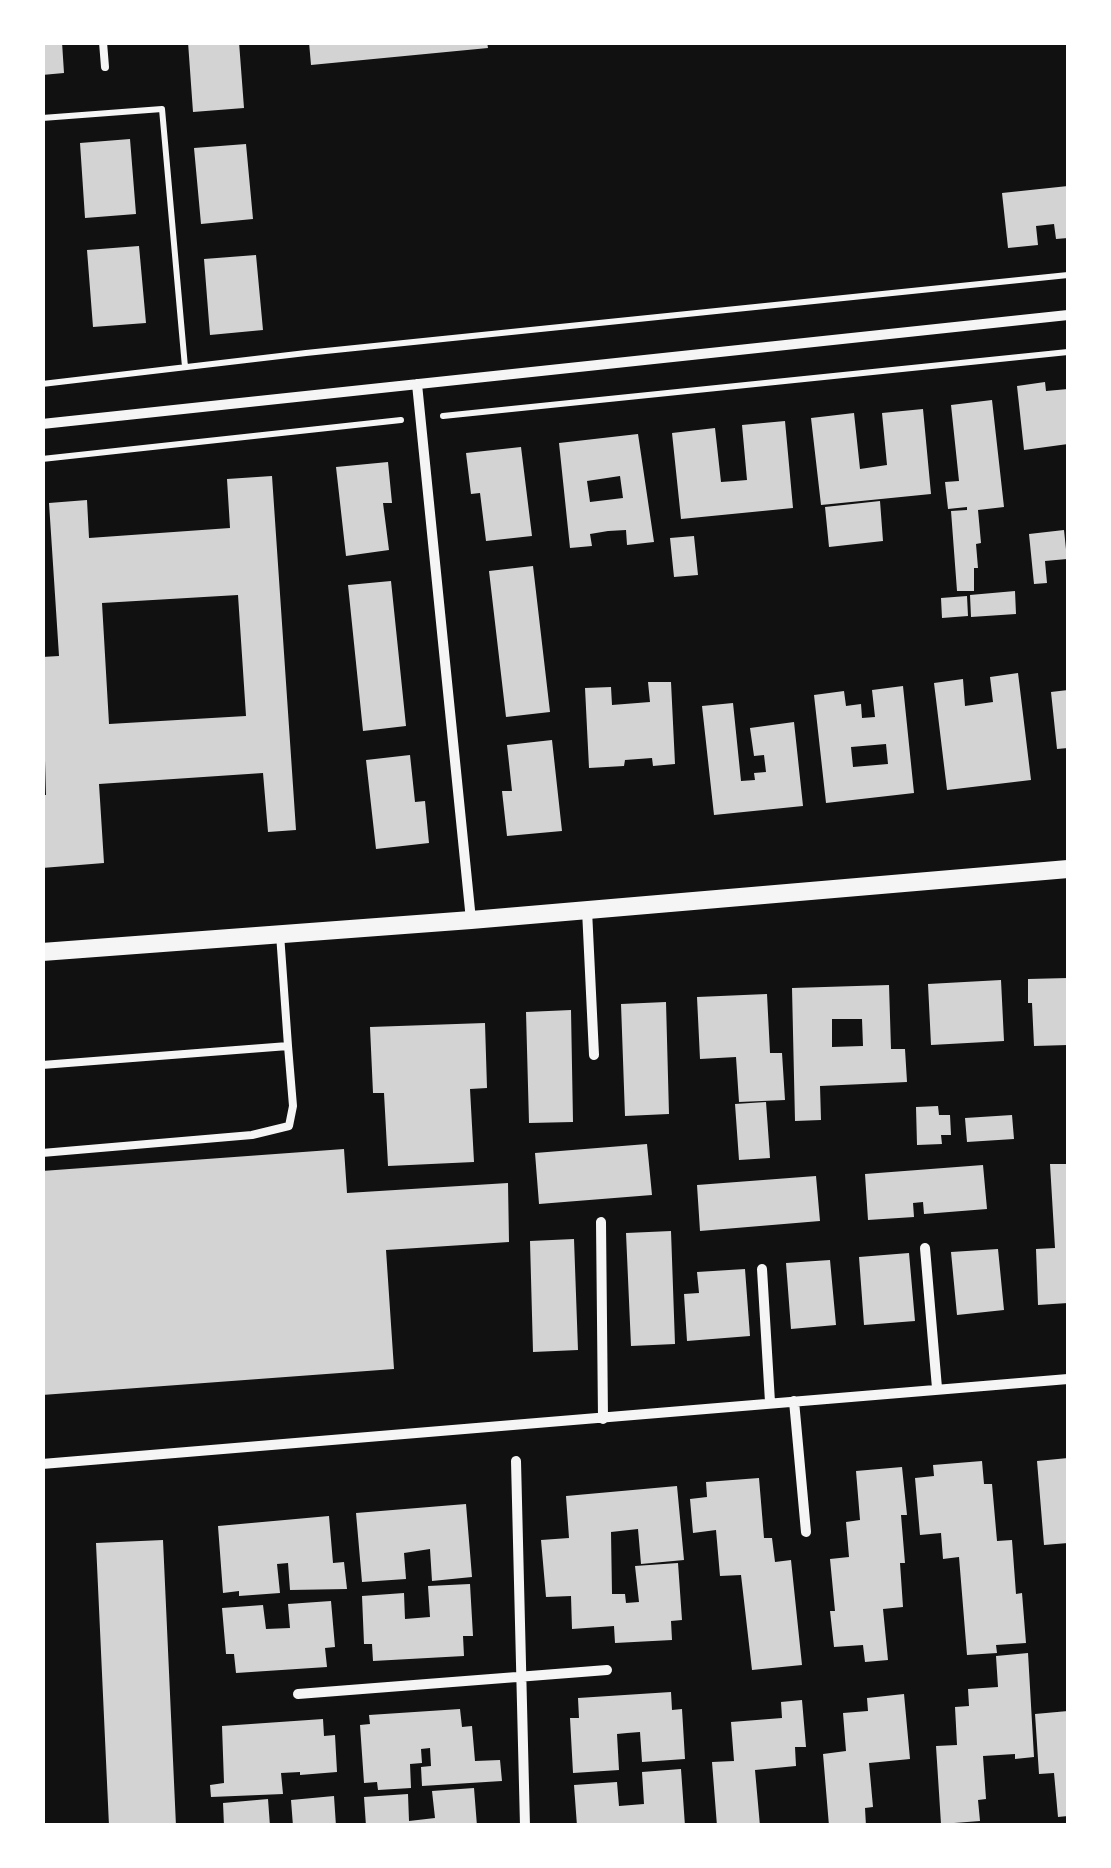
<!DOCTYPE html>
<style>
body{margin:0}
#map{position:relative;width:1111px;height:1868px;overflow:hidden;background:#111;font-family:"PT Sans Narrow",sans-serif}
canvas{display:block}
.frame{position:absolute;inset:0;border:45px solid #fff;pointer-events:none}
</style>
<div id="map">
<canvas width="1111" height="1868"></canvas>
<div class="frame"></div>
</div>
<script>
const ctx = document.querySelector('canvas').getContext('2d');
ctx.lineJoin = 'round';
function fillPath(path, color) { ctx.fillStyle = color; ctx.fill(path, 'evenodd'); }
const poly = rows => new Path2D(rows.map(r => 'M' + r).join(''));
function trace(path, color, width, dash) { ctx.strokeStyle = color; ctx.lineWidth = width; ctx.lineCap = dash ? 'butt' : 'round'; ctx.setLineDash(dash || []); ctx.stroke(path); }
fillPath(poly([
 [42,42,62,42,64,73,42,75],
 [188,42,239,42,244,108,193,112],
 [309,42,487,42,488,48,311,65],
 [130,139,136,214,85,218,80,143],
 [246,144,253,219,201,224,194,148],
 [1068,186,1068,238,1056,239,1054,224,1036,226,1038,245,1008,248,1002,193],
 [139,246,146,323,93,327,87,250],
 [256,255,263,330,210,335,204,259],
 [1045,382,1046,391,1068,389,1068,444,1024,450,1017,386],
 [992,400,1004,507,978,510,981,543,976,544,978,568,974,568,974,591,957,591,951,511,967,510,967,507,948,509,945,482,959,481,951,405],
 [923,409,931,494,821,505,811,418,854,413,860,469,887,465,882,413],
 [785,421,793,508,681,519,672,433,715,428,721,482,735,481,747,480,742,425],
 [638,434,654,542,627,545,626,530,608,531,590,534,592,546,570,548,559,443],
 [620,476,623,498,590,502,587,481],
 [521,447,532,536,486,541,480,493,471,494,466,453],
 [388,462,392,503,383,503,389,550,346,556,336,467],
 [272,476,296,830,268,832,263,773,99,784,104,863,42,868,42,795,46,795,42,657,59,656,49,503,87,500,89,538,230,528,227,479],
 [238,595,246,716,109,724,102,603],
 [880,501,883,541,829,547,825,507],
 [1064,530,1067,559,1045,561,1047,583,1034,584,1029,534],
 [694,536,698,575,674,577,670,538],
 [533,566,550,712,506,717,489,571],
 [391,581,406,726,363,731,348,585],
 [1015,591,1016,614,971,617,970,595],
 [967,596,968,616,942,618,941,598],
 [1018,673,1031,780,947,790,934,683,963,679,965,706,993,702,990,677],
 [648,682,671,682,675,764,653,766,652,758,625,760,624,766,589,768,585,688,611,687,612,705,650,702],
 [903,686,914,793,826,803,814,695,844,691,846,706,861,704,862,718,875,717,872,690],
 [886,744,888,764,853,767,851,747],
 [1068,690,1068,748,1057,749,1051,692],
 [733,703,741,781,755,780,754,773,766,772,764,755,754,756,750,728,794,722,803,806,714,815,702,706],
 [552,740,562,831,507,836,502,791,512,791,507,745],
 [410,755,415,802,425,801,429,843,376,849,366,760],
 [1068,978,1068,1045,1034,1046,1032,1003,1028,1003,1028,979],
 [1001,980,1004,1041,931,1045,928,984],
 [889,985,891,1049,905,1049,907,1082,820,1086,821,1120,795,1121,792,988],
 [832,1019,862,1019,863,1046,832,1047],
 [767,994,770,1053,782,1053,785,1100,739,1102,736,1057,700,1059,697,997],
 [666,1002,669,1114,625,1116,621,1004],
 [571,1010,573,1122,529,1123,526,1012],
 [485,1023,487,1088,470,1089,474,1162,388,1166,384,1093,373,1093,370,1027],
 [766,1102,770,1158,739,1160,735,1104],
 [938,1106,939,1115,950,1115,951,1135,941,1135,942,1144,917,1145,916,1107],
 [1012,1115,1014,1139,967,1142,965,1118],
 [647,1144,652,1195,539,1204,535,1153],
 [344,1149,347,1193,508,1183,509,1242,386,1250,394,1369,42,1395,42,1171],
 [1050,1164,1068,1164,1068,1303,1038,1305,1036,1249,1055,1248],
 [983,1165,987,1209,924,1214,923,1202,913,1203,914,1217,868,1220,865,1174],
 [816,1176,820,1221,700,1231,697,1185],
 [671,1231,675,1344,631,1346,626,1233],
 [574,1239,578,1350,533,1352,530,1241],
 [998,1249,1004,1310,957,1315,951,1252],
 [909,1253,915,1321,864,1325,859,1257],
 [830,1260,836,1325,791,1329,786,1263],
 [745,1269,750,1336,687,1341,684,1294,699,1293,697,1272],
 [1068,1458,1068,1543,1044,1545,1037,1461],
 [982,1461,984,1484,992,1484,997,1541,1012,1540,1016,1594,1022,1593,1026,1643,996,1645,997,1653,967,1655,959,1557,943,1559,941,1533,920,1535,915,1478,934,1476,933,1465],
 [902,1467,907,1515,901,1515,905,1563,900,1563,903,1607,883,1609,888,1660,865,1662,863,1645,834,1647,830,1611,835,1611,830,1559,849,1557,846,1522,860,1520,856,1471],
 [759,1478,764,1538,772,1538,775,1562,791,1560,802,1665,752,1670,741,1575,720,1576,716,1530,693,1533,690,1499,707,1497,706,1482],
 [677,1486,684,1560,641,1564,638,1529,611,1532,612,1594,625,1594,626,1603,639,1602,635,1566,678,1563,682,1620,671,1621,672,1640,615,1643,614,1626,572,1629,571,1596,546,1597,541,1540,569,1538,566,1496],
 [466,1504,472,1577,432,1581,430,1549,404,1553,406,1579,362,1582,356,1513],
 [329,1516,333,1563,344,1562,347,1589,290,1590,288,1563,277,1564,280,1593,239,1596,239,1591,223,1593,218,1526],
 [163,1540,176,1826,109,1826,96,1543],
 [470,1584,473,1636,463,1636,464,1656,373,1661,372,1644,364,1644,362,1596,404,1593,405,1619,430,1617,428,1586],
 [331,1601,335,1647,325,1648,327,1667,236,1673,234,1654,226,1654,222,1608,263,1605,266,1629,290,1628,288,1604],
 [1028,1653,1034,1757,1015,1759,1015,1754,983,1756,986,1799,978,1800,980,1821,941,1824,936,1746,957,1745,955,1707,969,1706,968,1689,998,1687,996,1656],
 [671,1692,672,1710,682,1709,685,1759,642,1762,640,1732,627,1733,617,1734,619,1770,573,1773,570,1718,579,1718,578,1698],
 [904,1694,910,1759,869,1763,873,1807,865,1808,866,1826,829,1826,823,1754,846,1751,843,1713,868,1711,867,1698],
 [802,1700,806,1747,795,1747,796,1766,755,1770,760,1826,717,1826,712,1762,734,1761,731,1722,782,1718,781,1702],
 [460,1709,462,1727,472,1726,475,1761,500,1760,502,1781,422,1786,421,1767,431,1766,430,1748,421,1749,422,1763,410,1764,411,1788,378,1790,377,1782,364,1783,360,1725,370,1724,369,1715],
 [1068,1711,1068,1816,1058,1817,1054,1773,1039,1774,1035,1714],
 [323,1719,324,1736,335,1735,337,1772,300,1775,300,1772,281,1773,283,1794,211,1797,210,1785,224,1783,222,1726],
 [681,1769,685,1826,577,1826,574,1785,617,1782,619,1806,644,1804,642,1772],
 [474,1788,477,1826,366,1826,364,1797,408,1794,409,1821,435,1818,432,1791],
 [334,1796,336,1826,293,1826,291,1800],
 [268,1799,270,1826,224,1826,223,1803]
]), '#d3d3d3');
trace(poly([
 [42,118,162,109,185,367],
 [42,384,306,353,1068,275],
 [443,416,1068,352],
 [42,459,401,420]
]), '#f5f5f5', 6);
trace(poly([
 [103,42,105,67],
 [280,934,288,1046],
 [42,1065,288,1046,293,1106,289,1126,252,1135,42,1153]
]), '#f5f5f5', 8);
trace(poly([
 [417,384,471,920],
 [42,424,1068,315],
 [587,910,594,1055],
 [601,1222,603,1419],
 [925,1248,937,1388],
 [762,1269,770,1402],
 [794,1401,806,1532],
 [516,1461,525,1826],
 [42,1464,1068,1379],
 [298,1694,607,1670]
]), '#f5f5f5', 10);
trace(poly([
 [42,952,471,920,1068,869]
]), '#f5f5f5', 18);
</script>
